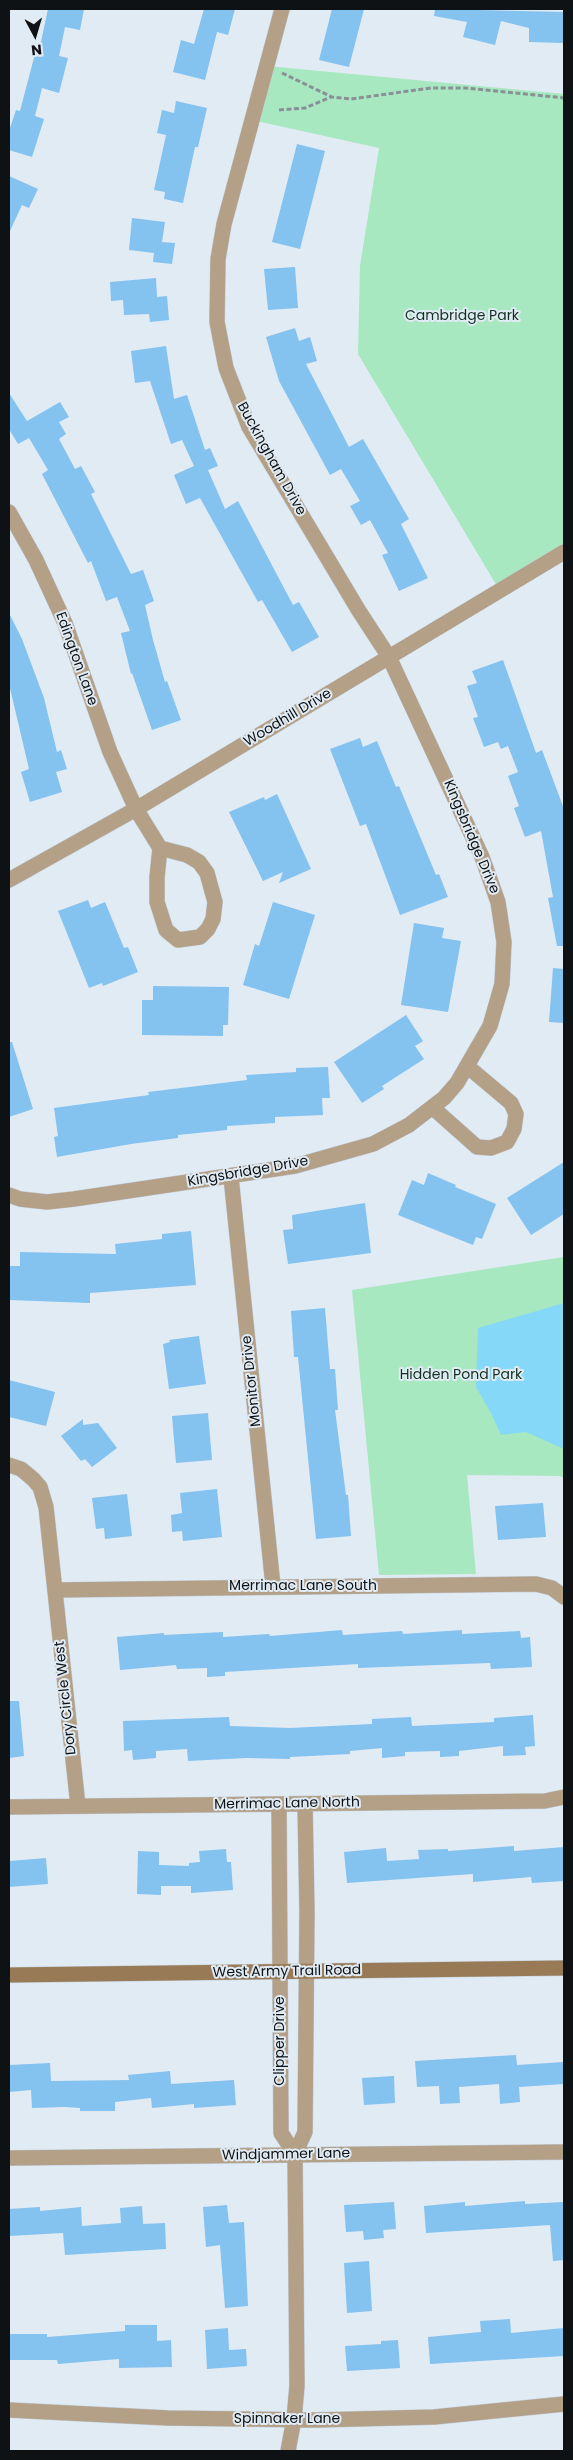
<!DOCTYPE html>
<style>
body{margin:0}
#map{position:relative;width:573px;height:2460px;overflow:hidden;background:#e0ebf4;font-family:Poppins,sans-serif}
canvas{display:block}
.frame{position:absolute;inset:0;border:10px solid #0f1215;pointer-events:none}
.north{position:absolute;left:10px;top:10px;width:50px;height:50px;-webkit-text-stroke:4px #e0ebf4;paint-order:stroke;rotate:174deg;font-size:14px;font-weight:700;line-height:20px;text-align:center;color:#0f1215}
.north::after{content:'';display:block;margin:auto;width:18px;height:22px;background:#0f1215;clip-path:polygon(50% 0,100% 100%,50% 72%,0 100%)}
</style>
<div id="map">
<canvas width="573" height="2460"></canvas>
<div class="frame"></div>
<div class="north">N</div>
</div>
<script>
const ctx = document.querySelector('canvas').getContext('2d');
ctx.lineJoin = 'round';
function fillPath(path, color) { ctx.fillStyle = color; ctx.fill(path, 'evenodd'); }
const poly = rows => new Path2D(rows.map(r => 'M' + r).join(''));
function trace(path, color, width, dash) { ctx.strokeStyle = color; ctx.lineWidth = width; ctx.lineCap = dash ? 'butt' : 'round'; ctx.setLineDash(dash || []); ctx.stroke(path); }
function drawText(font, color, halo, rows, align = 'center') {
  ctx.font = font + ' Poppins,sans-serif'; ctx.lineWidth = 4; ctx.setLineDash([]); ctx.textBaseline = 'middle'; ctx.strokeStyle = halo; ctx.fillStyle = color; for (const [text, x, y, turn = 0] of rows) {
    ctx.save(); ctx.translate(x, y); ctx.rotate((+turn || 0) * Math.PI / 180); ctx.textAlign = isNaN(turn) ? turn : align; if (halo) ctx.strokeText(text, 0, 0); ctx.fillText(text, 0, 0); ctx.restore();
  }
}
fillPath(poly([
 [267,66,564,94,564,552,500,591,358,354,360,266,379,148,252,120],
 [564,1257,564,1478,560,1476,467,1475,476,1574,379,1575,352,1290]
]), '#a7e8c0');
fillPath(poly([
 [564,1303,564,1449,526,1432,501,1435,491,1413,476,1387,478,1328]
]), '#85d8f8');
fillPath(poly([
 [48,9,84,9,80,30,65,27,59,56,68,58,59,93,42,88,35,116,44,119,32,157,9,150,9,131,16,110,20,111,36,50,39,51],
 [204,9,235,9,228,35,217,32,205,80,173,72,181,40,194,44],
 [332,9,364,9,349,67,319,60],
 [435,9,564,12,564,43,529,42,529,28,501,21,495,45,463,37,467,22,434,16],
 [176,101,207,108,198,147,195,147,183,203,164,199,165,192,154,190,166,135,157,133,162,110,174,113],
 [297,144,325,151,300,249,272,242],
 [9,176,38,189,29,208,22,205,9,233],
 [132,218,165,222,162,242,175,243,172,264,153,262,154,253,129,250],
 [295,267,298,308,268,310,264,269],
 [156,278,157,297,167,296,169,320,150,322,149,314,124,315,123,300,111,301,110,282],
 [295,328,299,341,310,337,317,361,306,364,349,447,363,439,409,519,401,524,428,578,399,591,382,555,388,553,370,520,361,525,350,506,360,501,341,469,330,475,279,381,266,337],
 [166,346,174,399,187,395,205,450,210,448,218,466,208,470,225,509,238,501,293,605,299,602,319,637,292,652,262,600,258,602,200,498,186,504,174,475,194,466,182,440,171,444,150,381,135,383,131,351],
 [9,393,27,421,60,402,69,417,59,422,66,434,59,439,75,469,81,466,95,492,91,494,131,574,143,570,154,601,145,605,153,640,165,682,167,681,181,720,152,730,132,673,131,674,121,633,130,631,117,597,106,601,91,561,88,563,42,474,48,470,29,438,18,444,9,429],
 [9,613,22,639,44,698,57,752,61,750,67,769,56,772,62,792,30,802,21,772,29,769,9,684],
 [503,660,536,753,542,750,564,809,564,946,557,946,548,898,553,897,541,831,525,837,514,808,519,806,508,776,518,772,508,746,501,749,498,742,484,747,473,718,478,717,467,686,477,683,472,671],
 [360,738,363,747,377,741,396,787,399,786,436,875,439,874,448,897,400,915,366,824,360,826,330,749],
 [277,794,311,869,279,883,283,872,263,881,229,812,264,797,265,800],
 [88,900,91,908,105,902,124,948,128,947,138,972,103,986,102,983,89,988,58,911],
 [273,902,315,915,289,999,243,985,255,944,259,946],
 [414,923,444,928,442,938,461,941,448,1012,401,1005],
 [553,968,564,969,564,1023,549,1022],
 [153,986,229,987,228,1025,223,1025,223,1036,142,1035,142,1000,153,1000],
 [406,1015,423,1041,415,1046,424,1059,382,1086,384,1089,362,1103,334,1062],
 [9,1042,12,1042,33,1109,9,1117],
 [328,1067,330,1098,322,1098,323,1115,275,1117,275,1123,227,1126,227,1130,178,1135,178,1138,131,1144,57,1157,54,1137,58,1136,54,1108,149,1095,148,1092,247,1080,246,1075,296,1072,296,1068],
 [564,1162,564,1214,531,1235,507,1198],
 [428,1173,456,1185,455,1187,496,1204,482,1239,476,1237,473,1245,398,1215,412,1180,424,1185],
 [365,1203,371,1253,288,1264,283,1230,293,1229,292,1215],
 [191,1231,196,1285,90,1293,90,1303,9,1300,10,1266,20,1266,20,1252,116,1254,115,1244,162,1239,162,1234],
 [325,1308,330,1369,335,1369,338,1410,335,1410,346,1495,348,1495,351,1536,316,1539,298,1357,294,1357,291,1311],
 [199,1336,206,1384,169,1389,163,1344,170,1342,169,1340],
 [9,1380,55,1392,46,1426,9,1417],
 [208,1413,212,1460,176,1463,172,1416],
 [83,1419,83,1425,98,1423,117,1448,92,1467,85,1459,81,1461,61,1436],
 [217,1489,222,1537,183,1541,182,1531,172,1532,171,1515,182,1513,180,1493],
 [127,1494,132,1536,105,1539,104,1528,96,1529,92,1498],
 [543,1503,546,1537,498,1540,495,1506],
 [342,1630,343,1635,402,1631,403,1634,462,1630,462,1634,520,1631,521,1638,530,1637,532,1667,491,1669,490,1663,358,1668,358,1664,225,1672,225,1676,207,1677,207,1668,177,1669,176,1665,120,1670,117,1637,164,1633,164,1635,223,1632,223,1637,269,1634,270,1636],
 [9,1701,19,1701,24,1756,9,1758],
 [533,1715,535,1746,525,1747,526,1755,503,1756,503,1746,459,1751,459,1756,440,1757,440,1751,405,1752,405,1756,382,1758,382,1748,350,1751,350,1754,290,1757,290,1759,246,1758,188,1761,187,1749,156,1751,156,1758,133,1760,132,1750,124,1751,123,1721,229,1717,230,1726,290,1728,372,1724,372,1719,411,1717,412,1726,494,1722,494,1718],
 [514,1846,514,1851,564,1847,564,1881,532,1883,531,1877,473,1882,473,1874,347,1883,344,1852,386,1848,387,1861,419,1859,418,1850,448,1849,448,1851],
 [226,1849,227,1862,231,1862,233,1890,191,1893,191,1886,161,1886,161,1895,137,1894,138,1851,159,1852,159,1865,189,1866,189,1863,200,1862,199,1851],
 [46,1858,48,1884,9,1887,9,1861],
 [516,2055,517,2065,564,2062,564,2084,519,2087,520,2102,500,2104,499,2084,459,2087,460,2103,440,2104,439,2086,417,2087,415,2061],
 [50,2063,51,2081,129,2080,128,2075,170,2071,171,2084,234,2080,236,2105,194,2108,194,2104,152,2108,151,2098,115,2102,115,2111,80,2111,80,2108,65,2107,32,2108,31,2090,9,2092,9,2065],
 [394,2076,395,2103,364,2105,362,2078],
 [525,2201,525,2204,564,2202,564,2260,553,2261,550,2225,426,2233,424,2206,465,2202,465,2206],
 [394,2202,396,2229,383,2230,384,2238,364,2240,363,2231,346,2232,344,2205],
 [227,2205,229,2223,244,2222,248,2306,225,2308,220,2245,206,2247,203,2207],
 [142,2206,143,2224,165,2223,166,2249,65,2255,63,2233,9,2236,9,2209,40,2207,40,2211,81,2207,82,2226,121,2223,120,2208],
 [369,2261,372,2311,347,2313,344,2263],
 [510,2319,511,2333,564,2328,564,2356,430,2364,428,2337,481,2332,480,2321],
 [125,2325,157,2325,157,2341,171,2340,172,2367,119,2368,119,2359,58,2364,57,2360,9,2360,9,2334,47,2334,47,2337,125,2331],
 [228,2328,229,2350,246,2349,247,2366,207,2369,205,2330],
 [398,2340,400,2368,347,2371,345,2346,381,2344,381,2341]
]), '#84c2f0');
const street = poly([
 [9,512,36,560,65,623,110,752,136,809,160,848,157,877,157,902,166,930,178,940,200,937,208,929,213,919,215,902,207,873,199,862,187,855,160,848],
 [9,880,136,809,564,552],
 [432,1107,477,1147,491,1148,507,1142,514,1129,516,1114,511,1103,467,1066],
 [231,1177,273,1586],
 [9,1195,20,1199,47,1202,74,1199,295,1166,373,1144,409,1125,444,1098,457,1083,490,1026,502,984,504,942,498,902,482,857,389,657,359,611,249,427,226,368,217,322,218,259,224,224,282,9],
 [9,1465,21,1469,33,1479,40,1487,46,1507,78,1806],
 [55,1590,536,1584,552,1588,564,1597],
 [279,1804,281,2133,295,2154],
 [9,1807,545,1801,564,1797],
 [9,2158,564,2152],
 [9,2410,168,2418,317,2420,434,2417,564,2404],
 [288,2451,294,2419,297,2386,295,2154,305,2132,307,1912,305,1804]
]);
const secondary = poly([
 [9,1975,564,1968]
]);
trace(street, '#bfc8d0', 16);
trace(secondary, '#bfc8d0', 16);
trace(poly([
 [282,73,332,97,351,99,431,88,465,88,564,98],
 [279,110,305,108,331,97]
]), '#899197', 3, [5, 2.5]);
trace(street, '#b49f87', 15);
trace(secondary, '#997a57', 15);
drawText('14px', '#11301f', '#e0ebf4', [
 ["Cambridge Park",462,316],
 ["Hidden Pond Park",461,1375]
]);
drawText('14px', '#0f1215', '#e0ebf4', [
 ["Buckingham Drive",271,459,61],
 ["Edington Lane",76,659,70],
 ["Woodhill Drive",288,718,-31],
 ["Kingsbridge Drive",471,837,67],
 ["Kingsbridge Drive",248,1172,-10],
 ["Monitor Drive",252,1381,-96],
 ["Merrimac Lane South",303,1586],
 ["Dory Circle West",66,1698,-96],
 ["Merrimac Lane North",287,1804,-1],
 ["West Army Trail Road",287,1972,-1],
 ["Clipper Drive",280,2041,-90],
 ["Windjammer Lane",286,2155,-1],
 ["Spinnaker Lane",287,2419]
]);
</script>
